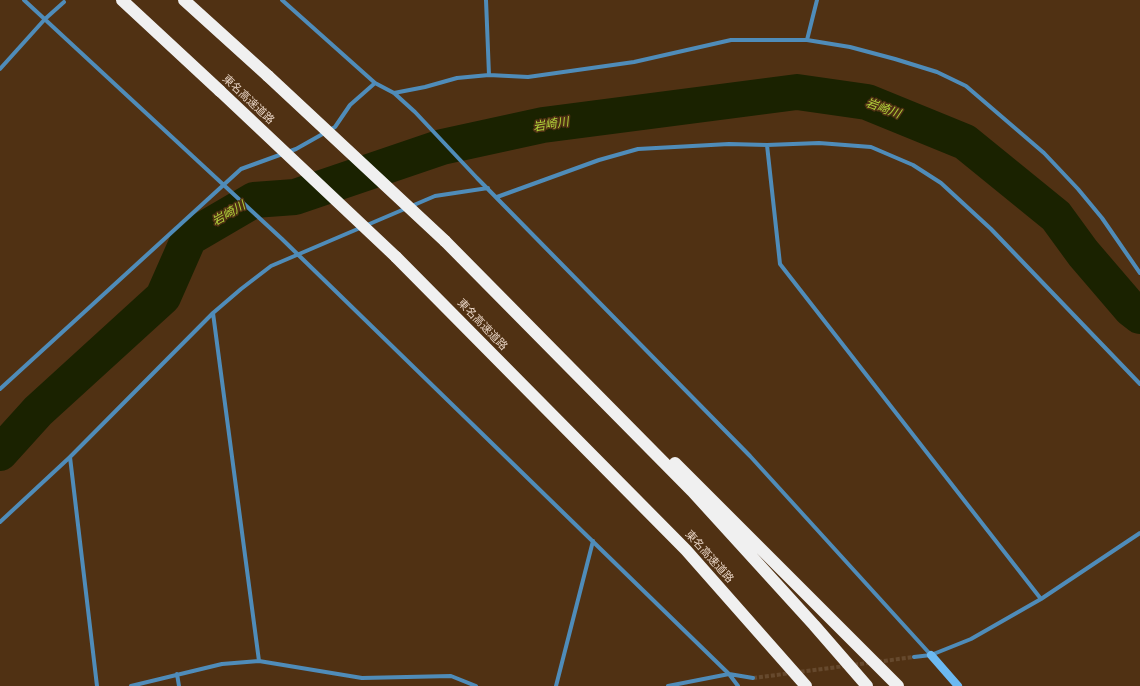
<!DOCTYPE html>
<meta charset="utf-8">
<style>
body{margin:0}
canvas{display:block;background:#503113}
</style>
<canvas width="1140" height="686"></canvas>
<script>
const ctx = document.querySelector('canvas').getContext('2d');
ctx.lineJoin = 'round';
const poly = rows => new Path2D(rows.map(r => 'M' + r).join(''));
function trace(path, color, width, dash) { ctx.strokeStyle = color; ctx.lineWidth = width; ctx.lineCap = dash ? 'butt' : 'round'; ctx.setLineDash(dash || []); ctx.stroke(path); }
function drawText(font, color, halo, rows, align = 'center') {
  ctx.font = font + ' "Varela Round","Noto Sans JP",sans-serif'; ctx.lineWidth = 3; ctx.setLineDash([]); ctx.textBaseline = 'middle'; ctx.strokeStyle = halo; ctx.fillStyle = color; for (const [text, x, y, turn = 0] of rows) {
    ctx.save(); ctx.translate(x, y); ctx.rotate((+turn || 0) * Math.PI / 180); ctx.textAlign = isNaN(turn) ? turn : align; if (halo) ctx.strokeText(text, 0, 0); ctx.fillText(text, 0, 0); ctx.restore();
  }
}
trace(poly([
 [0,453,38,411,163,297,189,238,254,200,295,197,442,147,543,125,797,92,867,102,965,142,1056,216,1083,253,1131,309,1140,316]
]), '#1a2200', 36);
trace(poly([
 [753,678,914,657]
]), '#66492d', 4, [4, 2]);
trace(poly([
 [24,0,282,239,729,674,738,686],
 [282,0,375,83,394,93,415,112,477,178,750,456,931,655],
 [486,0,489,75],
 [807,40,850,47,895,59,937,72,966,86,1044,153,1078,189,1102,218,1140,273],
 [0,69,45,19,64,2],
 [394,93,425,87,457,78,489,75,528,77,634,62,731,40,807,40,817,0],
 [767,145,780,264,1041,599],
 [497,197,599,160,638,149,729,144,767,145,819,143,871,147,913,165,941,183,991,229,1140,384],
 [213,313,259,661],
 [0,389,241,169,296,149,335,127,350,105,375,83],
 [0,522,70,457],
 [914,657,931,655,971,639,1041,599,1140,533],
 [177,674,179,686],
 [97,686,70,457,213,313,241,289,271,266,435,196,488,188],
 [131,686,222,664,259,661,362,678,451,676,476,686],
 [556,686,593,541],
 [668,686,729,674,753,678]
]), '#4f8cb9', 4);
trace(poly([
 [931,655,958,686]
]), '#6cb9f1', 8);
trace(poly([
 [122,0,220,91],
 [184,0,268,76],
 [445,241,692,491,814,625,867,686],
 [396,257,686,550,806,686],
 [675,463,898,686]
]), '#f0f0f0', 12);
trace(poly([
 [268,76,445,241],
 [220,91,396,257]
]), '#f0f0f0', 12);
drawText('11px', '#e5d1c1', '#503113', [
 ["東名高速道路",248,100,43],
 ["東名高速道路",482,325,46],
 ["東名高速道路",709,557,48]
]);
drawText('italic 12px', '#b0d23a', '#503113', [
 ["岩崎川",883,109,20],
 ["岩崎川",551,125,-9],
 ["岩崎川",229,214,-30]
]);
</script>
